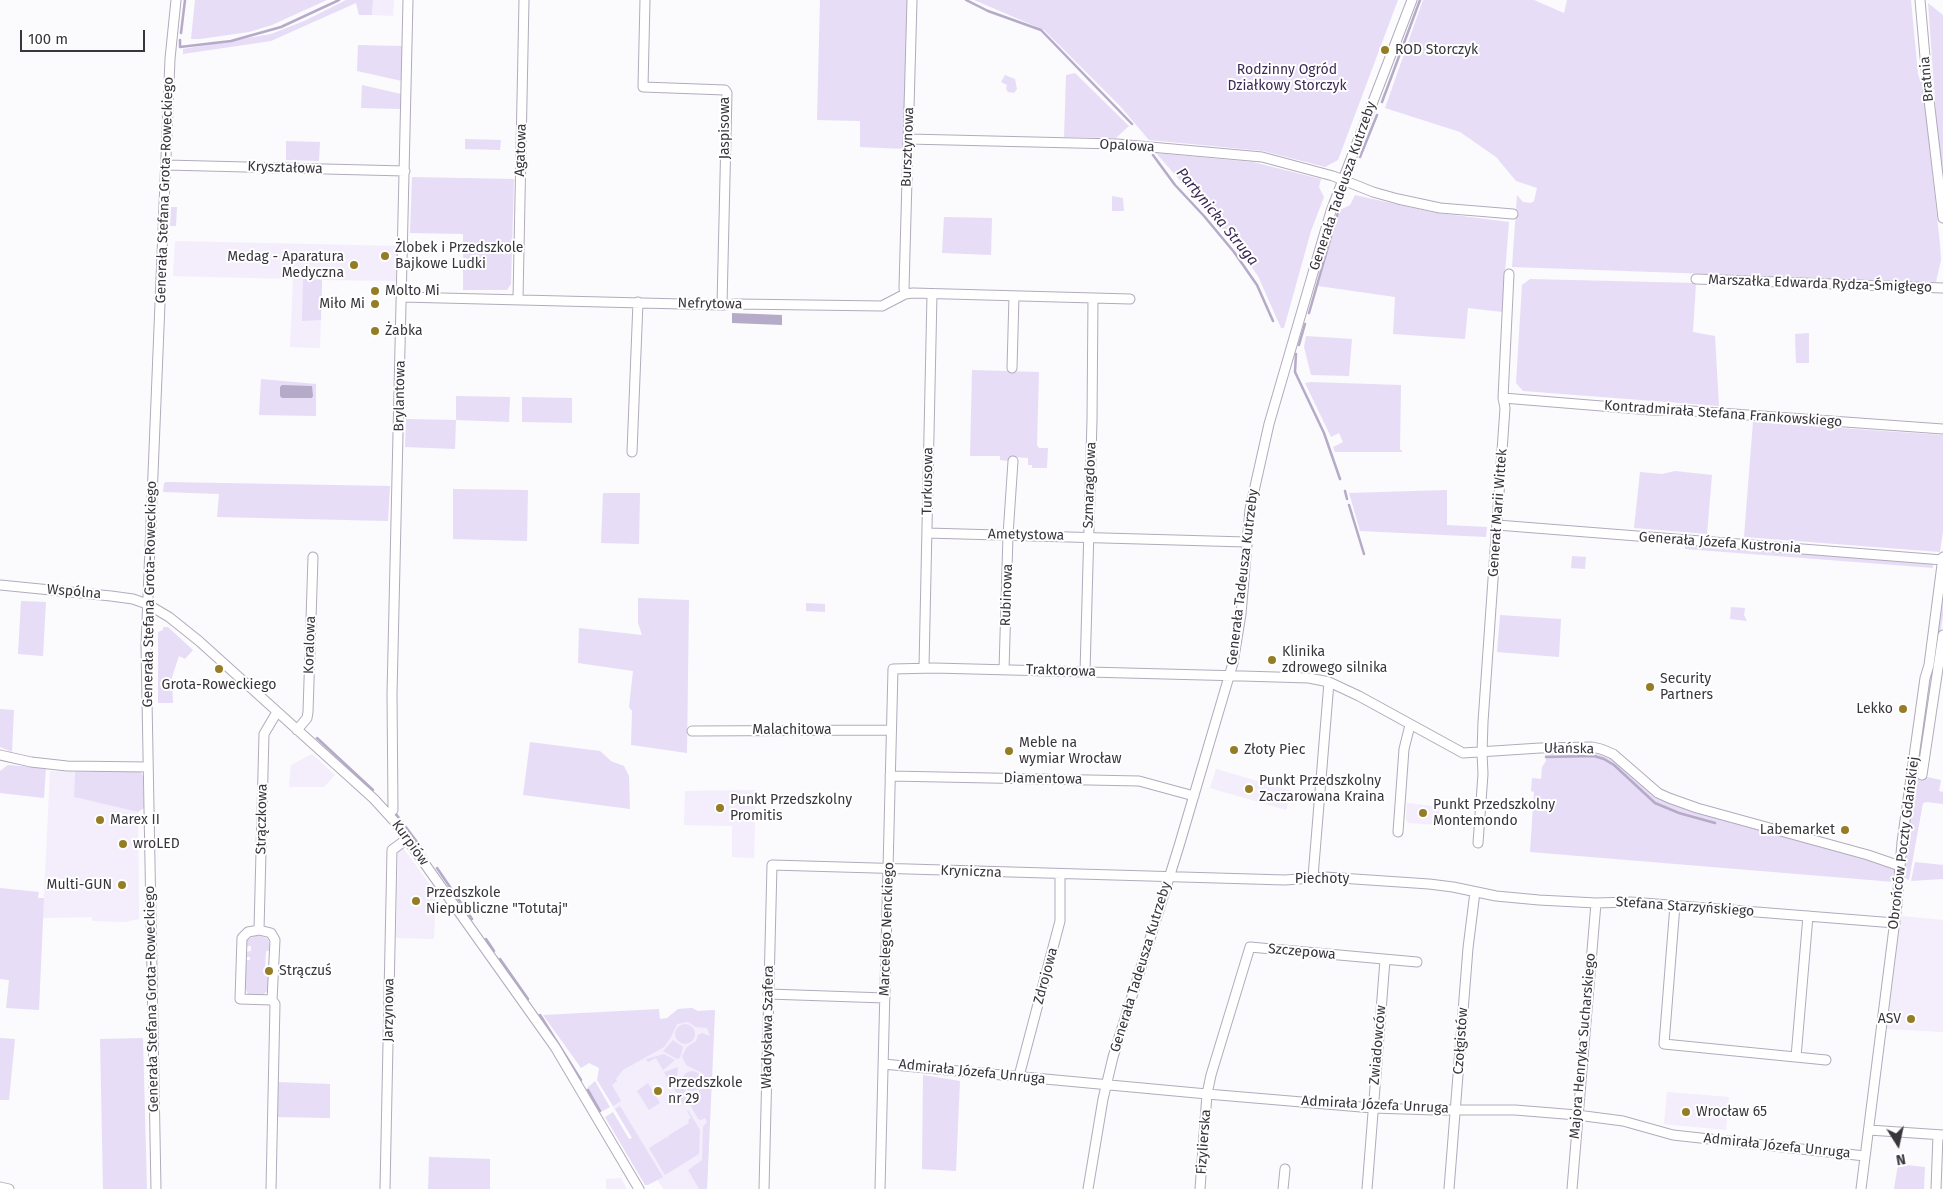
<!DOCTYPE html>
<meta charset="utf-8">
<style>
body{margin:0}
#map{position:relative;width:1943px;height:1189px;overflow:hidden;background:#fbfafd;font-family:"Fira Sans",sans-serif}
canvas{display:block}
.north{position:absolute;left:1873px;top:1119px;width:50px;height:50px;-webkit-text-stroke:4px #fff;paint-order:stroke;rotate:170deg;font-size:14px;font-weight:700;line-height:20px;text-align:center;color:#38353c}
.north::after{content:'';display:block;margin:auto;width:18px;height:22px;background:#38353c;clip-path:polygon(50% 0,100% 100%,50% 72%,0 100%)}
.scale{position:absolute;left:20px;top:30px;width:125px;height:22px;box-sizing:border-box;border:2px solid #38353c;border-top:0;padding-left:6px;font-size:15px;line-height:18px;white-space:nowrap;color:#38353c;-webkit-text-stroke:4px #fff;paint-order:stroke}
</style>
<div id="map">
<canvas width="1943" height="1189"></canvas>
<div class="north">N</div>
<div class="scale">100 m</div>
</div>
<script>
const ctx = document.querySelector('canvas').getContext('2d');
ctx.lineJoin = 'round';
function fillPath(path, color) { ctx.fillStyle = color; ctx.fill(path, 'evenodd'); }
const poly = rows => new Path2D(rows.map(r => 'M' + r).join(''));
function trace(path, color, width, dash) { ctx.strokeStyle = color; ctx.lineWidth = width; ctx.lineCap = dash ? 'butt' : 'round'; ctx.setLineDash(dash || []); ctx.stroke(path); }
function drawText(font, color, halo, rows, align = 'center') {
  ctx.font = font + ' "Fira Sans",sans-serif'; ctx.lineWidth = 4; ctx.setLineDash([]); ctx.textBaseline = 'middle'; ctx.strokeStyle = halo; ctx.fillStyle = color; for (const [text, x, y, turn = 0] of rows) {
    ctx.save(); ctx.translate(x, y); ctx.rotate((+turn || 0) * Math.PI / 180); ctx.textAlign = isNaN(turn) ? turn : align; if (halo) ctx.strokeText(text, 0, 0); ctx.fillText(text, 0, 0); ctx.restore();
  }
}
fillPath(poly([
 [373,0,394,0,393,16,372,15],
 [175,241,396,246,396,281,322,280,320,348,290,347,293,279,173,276],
 [312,754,335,775,324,787,289,787,291,765],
 [1216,769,1292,791,1286,810,1210,788],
 [50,771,75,772,74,797,138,812,139,919,125,922,93,921,91,917,43,918],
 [756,790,754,858,732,857,732,826,684,825,685,791],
 [1407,803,1440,807,1438,825,1408,823,1406,819],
 [403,848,436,893,434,939,396,938,398,851],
 [1901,916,1943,920,1943,1032,1887,1029],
 [692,1008,698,1011,715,1010,707,1189,663,1189,597,1080,678,1009],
 [1667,1092,1729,1097,1726,1130,1664,1124],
 [621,1178,627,1189,606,1189,606,1179]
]), '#f3edfc');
fillPath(poly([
 [195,0,327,0,272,25,249,32,200,39,191,39],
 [346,0,373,0,372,15,359,15,356,3,271,41,183,54,183,49,271,34,304,21],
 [820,0,909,0,904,149,860,147,860,121,817,120],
 [974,0,1398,0,1338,160,1325,167,1263,151,1149,140,1120,106,1044,30],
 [1423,0,1534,0,1564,13,1567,0,1911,0,1918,74,1923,87,1940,244,1941,260,1936,282,1512,267,1517,195,1523,202,1531,203,1534,201,1537,188,1516,181,1496,157,1460,132,1385,108],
 [1928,3,1943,15,1943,181,1938,141],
 [358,45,402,46,402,81,357,71],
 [1075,73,1129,126,1116,138,1064,137,1066,75],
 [1005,75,1015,79,1017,89,1014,93,1008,92,1006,89,1007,85,1001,82],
 [362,85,401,94,401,109,361,108],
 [465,139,501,140,500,150,465,149],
 [286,141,320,142,319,161,286,160],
 [1156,153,1253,162,1321,179,1319,187,1324,197,1311,231,1284,328,1281,328,1258,276,1230,238],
 [412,177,514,179,511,284,507,290,463,290,463,234,410,233],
 [1355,195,1431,212,1509,222,1502,312,1468,308,1465,339,1393,334,1395,297,1318,286,1340,210,1350,205],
 [1112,196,1123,198,1124,211,1112,211],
 [171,207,177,207,176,226,170,226],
 [944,217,992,218,991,255,942,253],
 [303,279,322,280,321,320,302,321],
 [1530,279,1696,283,1693,332,1715,336,1719,406,1523,391,1516,383,1522,285],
 [1809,333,1809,363,1796,363,1795,334],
 [1306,336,1352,339,1349,376,1311,375,1304,347],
 [972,370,1039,372,1037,445,1039,448,1048,448,1047,468,1032,468,1032,465,1028,465,1028,458,1012,457,1008,461,1000,460,1000,456,970,456],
 [261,379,316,384,316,416,259,415],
 [1311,382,1401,385,1400,449,1403,452,1335,452,1333,447,1343,442,1339,433,1331,437,1305,383],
 [456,396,510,397,509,422,456,420,455,449,405,447,406,419,456,420],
 [522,397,572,398,572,423,522,422],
 [1753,422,1943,435,1943,531,1940,552,1744,537],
 [1675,471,1712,475,1707,534,1634,528,1640,472,1662,474],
 [166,482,390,486,388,521,217,517,219,494,163,492,164,483],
 [453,489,528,490,527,541,453,539],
 [1447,490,1447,525,1487,527,1486,537,1360,531,1349,493],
 [603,493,640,493,639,544,601,543],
 [1685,544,1933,563,1933,568,1685,549],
 [1572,556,1586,557,1585,569,1571,568],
 [1943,596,1943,616,1919,775,1941,780,1939,791,1943,792,1943,804,1927,802,1923,803,1909,880,1904,878,1908,833,1921,746,1919,745,1928,686,1932,670],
 [638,598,689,600,687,753,631,745,632,711,629,707,633,671,578,663,579,628,642,635,638,623],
 [21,601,46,602,43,656,18,654],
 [806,603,825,604,825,612,806,611],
 [1731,607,1745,608,1744,615,1747,621,1730,619],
 [1500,615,1561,619,1559,657,1497,652],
 [163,627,168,627,193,650,185,659,179,656,172,677,173,703,158,703,158,632,163,630],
 [0,709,14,710,12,752,0,747],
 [530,742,600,751,611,761,624,766,629,776,630,809,523,795],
 [1587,752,1600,753,1613,759,1652,795,1664,801,1698,813,1866,859,1893,868,1895,869,1894,882,1530,852,1534,792,1531,791,1532,778,1541,779,1542,767,1546,761,1545,753],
 [8,765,46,768,44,798,0,793,0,771],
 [139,770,143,776,144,808,138,812,74,797,75,772],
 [1915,862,1943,865,1943,879,1911,881],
 [0,888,39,892,38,898,44,898,39,1010,6,1008,9,980,0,979],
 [258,935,268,939,272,951,266,951,265,969,271,969,269,989,263,995,259,996,248,994,244,986,244,960,250,960,250,957,244,957,245,952,251,951,251,946,245,946,248,939],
 [692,1008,698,1011,715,1010,707,1189,699,1189,688,1170,702,1160,703,1127,707,1122,705,1118,701,1120,698,1119,688,1101,683,1104,674,1089,680,1086,687,1092,694,1093,698,1092,703,1086,704,1080,702,1073,686,1065,682,1056,687,1047,696,1041,698,1035,702,1033,710,1036,707,1028,696,1027,688,1022,677,1024,671,1037,664,1047,623,1070,616,1079,617,1081,612,1085,621,1101,613,1106,597,1080,599,1068,589,1063,581,1068,543,1015,659,1009,660,1019,667,1018,678,1009],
 '675 1034a10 10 0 1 1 20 0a10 10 0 1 1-20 0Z',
 [0,1038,15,1039,9,1100,0,1100],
 [143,1038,147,1189,103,1189,100,1039],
 [673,1040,683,1047,680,1058,677,1059,663,1051],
 [664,1054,675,1060,663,1070,656,1058,648,1062,646,1059],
 [678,1067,677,1076,667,1078,664,1072],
 '682 1081a10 10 0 1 1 20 0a10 10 0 1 1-20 0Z',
 [923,1075,960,1081,956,1171,922,1169],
 [595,1081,610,1107,599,1113,585,1090],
 [277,1082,330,1084,330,1118,277,1117],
 [648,1083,660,1103,649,1110,637,1091],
 [620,1106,663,1177,648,1185,645,1185,605,1117,613,1112,629,1139,632,1138,615,1109],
 [688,1110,700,1130,699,1154,665,1175,649,1148,667,1137,668,1138,669,1135,689,1123,688,1120,691,1118,687,1111],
 [429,1157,490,1159,490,1189,428,1189],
 [1898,1164,1925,1167,1924,1189,1894,1189]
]), '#e7ddf7');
fillPath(poly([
 [732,313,782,315,782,325,732,323],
 [282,385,312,386,313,396,312,398,282,398,280,396,280,387]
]), '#b6aac9');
trace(poly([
 [966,0,988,11,1041,30,1132,124],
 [181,33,185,0],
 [180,40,180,47,231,41,281,27,339,0],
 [1382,102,1420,0],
 [1153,155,1175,185,1204,216,1234,252,1257,285,1273,321],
 [1360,157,1377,115],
 [1309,313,1339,209],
 [1299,345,1305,324],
 [1296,354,1295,372,1324,433,1340,479],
 [1345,491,1347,499],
 [1349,505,1364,554],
 [317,738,373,790],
 [1546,757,1594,756,1604,759,1614,765,1655,803,1679,813,1715,823],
 [396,814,423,850],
 [437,868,472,919],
 [486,939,494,951],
 [500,959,528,999],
 [540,1015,581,1080],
 [588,1090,600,1111]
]), '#b6aac9', 2.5);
const minor = poly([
 [645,0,643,87,725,90,727,93,722,305],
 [1920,0,1928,91,1943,218],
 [908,139,1117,144,1262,157,1333,176,1373,192,1398,199,1440,208,1513,214],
 [166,165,405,171],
 [1696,279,1943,288],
 [905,294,904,288,912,0],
 [402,297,722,305,737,304,882,306,905,294,913,293,1130,299],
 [518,299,524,0],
 [1012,368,1014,296],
 [1503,398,1651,410,1692,411,1943,429],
 [632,452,638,302],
 [1497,525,1943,560],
 [927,533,1246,542],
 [0,585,111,596,133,599,147,604,169,617,199,641,374,799,395,822,555,1047,639,1189],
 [924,667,932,294],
 [1004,670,1008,535,1013,461],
 [1085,672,1092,420,1093,298],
 [297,730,307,718,308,712,313,557],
 [692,731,891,730],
 [0,755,31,762,67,766,148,767],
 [1922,775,1943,635],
 [890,776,1139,781,1194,796],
 [389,814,393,810,392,694,408,0],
 [1398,832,1404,749,1410,725],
 [1478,843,1483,774,1482,753,1483,722,1505,408,1503,398,1509,274],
 [1313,877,1329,682],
 [1675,905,1664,1044,1826,1060],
 [259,930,248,932,242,938,240,999,272,1000],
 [768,994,885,998],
 [1796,1057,1808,916],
 [883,1064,1207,1094,1373,1108,1434,1110,1515,1110,1577,1115,1623,1121,1673,1135,1865,1156],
 [1019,1076,1060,921,1060,875],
 [1869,1130,1943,1135],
 [0,1187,9,1189],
 [156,1189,146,645,170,59,176,0],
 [271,1189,275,1004,272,1000,275,940,271,933,259,930,264,734,277,712],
 [385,1189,392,850,407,839],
 [764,1189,772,865,1285,880,1325,877,1429,884,1453,887,1496,896,1539,900,1596,903,1631,902,1895,923],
 [880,1189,893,669,934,668,1242,676,1309,678,1329,682,1359,696,1463,753,1540,748,1592,747,1601,749,1613,754,1658,793,1669,798,1697,808,1868,855,1900,866],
 [1088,1189,1103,1099,1113,1057,1179,846,1233,663,1241,614,1250,509,1269,424,1331,211,1412,0],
 [1200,1189,1207,1094,1211,1075,1250,947,1417,962],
 [1283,1189,1285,1169],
 [1367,1189,1385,960],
 [1449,1189,1468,948,1475,892],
 [1572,1189,1596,903],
 [1861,1189,1897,904,1902,842,1925,678,1929,665,1943,557],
 [1936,1189,1938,1135]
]);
trace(minor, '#b2abbc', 11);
trace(minor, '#fff', 9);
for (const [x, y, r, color] of [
 [1385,50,5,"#947d24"],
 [385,256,5,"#947d24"],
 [354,265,5,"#947d24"],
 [375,291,5,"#947d24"],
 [375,304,5,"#947d24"],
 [375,331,5,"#947d24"],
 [1272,660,5,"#947d24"],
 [219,669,5,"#947d24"],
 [1650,687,5,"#947d24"],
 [1903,709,5,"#947d24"],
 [1234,750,5,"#947d24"],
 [1009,751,5,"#947d24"],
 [1249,789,5,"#947d24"],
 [720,808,5,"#947d24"],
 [1423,813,5,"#947d24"],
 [100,820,5,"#947d24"],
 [1845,830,5,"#947d24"],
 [123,844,5,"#947d24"],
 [122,885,5,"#947d24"],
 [416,901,5,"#947d24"],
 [269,971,5,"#947d24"],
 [1911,1019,5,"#947d24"],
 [658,1091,5,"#947d24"],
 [1686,1112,5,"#947d24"]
]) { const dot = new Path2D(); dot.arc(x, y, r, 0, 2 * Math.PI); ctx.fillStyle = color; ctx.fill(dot); trace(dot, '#fff', 2); }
drawText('14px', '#38353c', '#fff', [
 ["ROD Storczyk",1395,50],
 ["Żlobek i Przedszkole",395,248],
 ["Bajkowe Ludki",395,264],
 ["Medag - Aparatura",344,257,"right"],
 ["Medyczna",344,273,"right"],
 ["Molto Mi",385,291],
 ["Miło Mi",365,304,"right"],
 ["Żabka",385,331],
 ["Klinika",1282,652],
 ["zdrowego silnika",1282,668],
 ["Security",1660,679],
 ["Partners",1660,695],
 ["Grota-Roweckiego",219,685,"center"],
 ["Lekko",1893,709,"right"],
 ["Meble na",1019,743],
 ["wymiar Wrocław",1019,759],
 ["Złoty Piec",1244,750],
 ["Punkt Przedszkolny",1259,781],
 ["Zaczarowana Kraina",1259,797],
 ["Punkt Przedszkolny",730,800],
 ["Promitis",730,816],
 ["Punkt Przedszkolny",1433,805],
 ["Montemondo",1433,821],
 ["Marex II",110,820],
 ["Labemarket",1835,830,"right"],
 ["wroLED",133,844],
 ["Multi-GUN",112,885,"right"],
 ["Przedszkole",426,893],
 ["Niepubliczne \"Totutaj\"",426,909],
 ["Strączuś",279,971],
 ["ASV",1901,1019,"right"],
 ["Przedszkole",668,1083],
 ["nr 29",668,1099],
 ["Wrocław 65",1696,1112]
], 'left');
drawText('14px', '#3d2a55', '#fff', [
 ["Rodzinny Ogród",1287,70],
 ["Działkowy Storczyk",1287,86]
]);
drawText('14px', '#38353c', '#fff', [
 ["Bratnia",1927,79,-95],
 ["Jaspisowa",725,128,-90],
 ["Opalowa",1127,146,3],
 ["Bursztynowa",908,147,-88],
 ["Agatowa",521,150,-88],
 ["Kryształowa",285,168,2],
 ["Generała Tadeusza Kutrzeby",1343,186,-71],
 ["Generała Stefana Grota-Roweckiego",165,190,-88],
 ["Marszałka Edwarda Rydza-Śmigłego",1820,284,2],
 ["Nefrytowa",710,304,1],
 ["Brylantowa",400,396,-89],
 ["Kontradmirała Stefana Frankowskiego",1723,414,4],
 ["Turkusowa",928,481,-89],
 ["Szmaragdowa",1090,485,-88],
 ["Generał Marii Wittek",1498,513,-86],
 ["Ametystowa",1026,535,1],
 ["Generała Józefa Kustronia",1720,543,4],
 ["Generała Tadeusza Kutrzeby",1243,577,-83],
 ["Wspólna",74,592,5],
 ["Generała Stefana Grota-Roweckiego",150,594,-89],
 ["Rubinowa",1007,595,-88],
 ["Koralowa",310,645,-88],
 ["Traktorowa",1061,671,2],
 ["Malachitowa",792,730],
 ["Ułańska",1569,749,1],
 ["Diamentowa",1043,779,1],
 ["Strączkowa",262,819,-89],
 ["Kurpiów",410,843,54],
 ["Obrońców Poczty Gdańskiej",1904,843,-83],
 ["Kryniczna",971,872,2],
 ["Piechoty",1322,879],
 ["Stefana Starzyńskiego",1685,907,4],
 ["Marcelego Nenckiego",887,929,-88],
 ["Szczepowa",1302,952,5],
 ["Generała Tadeusza Kutrzeby",1141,967,-73],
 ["Zdrojowa",1046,976,-75],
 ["Generała Stefana Grota-Roweckiego",152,999,-91],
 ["Jarzynowa",389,1010,-89],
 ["Władysława Szafera",768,1027,-89],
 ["Czołgistów",1461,1041,-86],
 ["Zwiadowców",1378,1045,-85],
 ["Majora Henryka Sucharskiego",1583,1046,-85],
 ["Admirała Józefa Unruga",972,1072,6],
 ["Admirała Józefa Unruga",1375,1105,3],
 ["Fizylierska",1204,1142,-86],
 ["Admirała Józefa Unruga",1777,1146,6]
]);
drawText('italic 15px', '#3c2853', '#fff', [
 ["Partynicka Struga",1217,217,51]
]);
</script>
